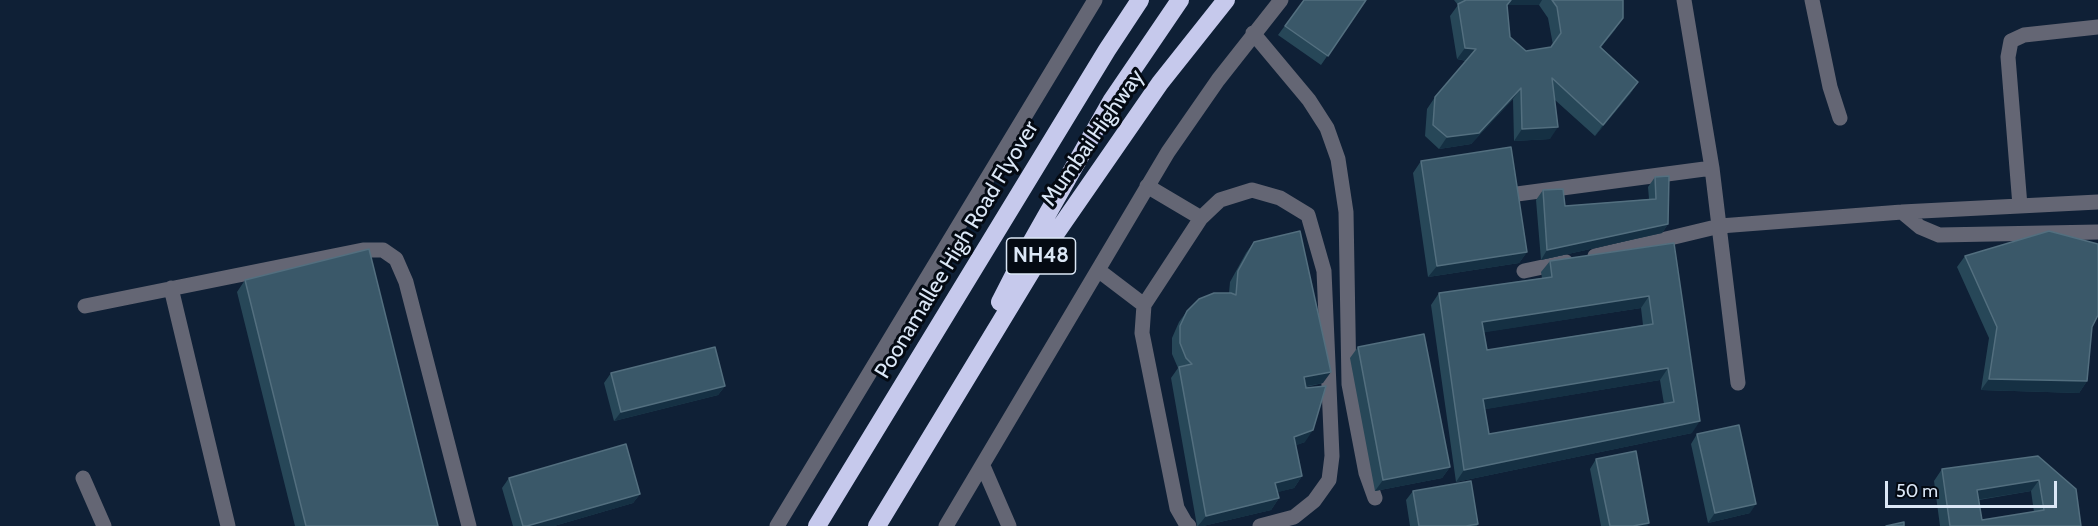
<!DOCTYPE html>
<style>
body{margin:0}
#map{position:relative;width:2098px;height:526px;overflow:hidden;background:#0f2036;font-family:Cabin,sans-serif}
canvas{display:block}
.scale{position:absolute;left:1885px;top:481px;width:172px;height:27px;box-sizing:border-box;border:3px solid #dbe7f6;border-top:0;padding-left:8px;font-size:18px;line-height:21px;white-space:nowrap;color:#dbe7f6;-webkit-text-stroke:4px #040a13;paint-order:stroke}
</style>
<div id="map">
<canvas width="2098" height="526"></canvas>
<div class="scale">50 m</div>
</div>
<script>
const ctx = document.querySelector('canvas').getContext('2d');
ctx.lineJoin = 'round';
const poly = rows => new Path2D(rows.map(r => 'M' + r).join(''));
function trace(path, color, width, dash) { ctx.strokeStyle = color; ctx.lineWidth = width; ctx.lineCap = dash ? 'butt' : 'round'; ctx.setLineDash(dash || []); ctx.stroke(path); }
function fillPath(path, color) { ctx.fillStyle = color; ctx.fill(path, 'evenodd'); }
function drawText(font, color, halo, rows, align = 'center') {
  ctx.font = font + ' Cabin,sans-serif'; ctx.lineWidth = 6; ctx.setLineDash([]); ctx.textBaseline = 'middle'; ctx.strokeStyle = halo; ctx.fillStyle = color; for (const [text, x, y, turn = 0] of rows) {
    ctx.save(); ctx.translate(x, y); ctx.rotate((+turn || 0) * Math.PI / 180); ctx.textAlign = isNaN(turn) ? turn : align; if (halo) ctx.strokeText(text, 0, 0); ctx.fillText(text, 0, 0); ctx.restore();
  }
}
trace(poly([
 [1684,0,1712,168,1738,383],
 [1812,0,1830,87,1840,118],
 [1253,33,1309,100,1327,128,1338,159,1346,212,1349,384,1366,473,1375,498],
 [1147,186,1201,218],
 [1517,194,1712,168],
 [2020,206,2008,57,2011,41,2024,35,2098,27],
 [1902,212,1920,227,1939,235,2098,232],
 [1595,256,1720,226,1902,212,2098,202],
 [1098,270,1144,305],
 [1524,271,1566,262],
 [171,288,228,526],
 [85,306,363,250,383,250,396,259,406,282,469,526],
 [983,466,1009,526],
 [83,478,104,526],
 [777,526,1095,0],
 [946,526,1168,152,1218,80,1281,0],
 [1189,526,1185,522,1177,508,1142,333,1144,305,1201,218,1220,200,1252,190,1280,198,1308,215,1324,271,1332,456,1329,480,1314,501,1294,517,1260,526]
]), '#646674', 15);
trace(poly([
 [1000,302,1023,257,1112,100,1180,0],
 [817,526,1107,50,1140,0],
 [877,526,1043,252,1160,83,1226,0]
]), '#c6c9ec', 18);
fillPath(poly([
 [1304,0,1366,0,1321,65,1278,35],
 [1454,0,1623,0,1615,30,1601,47,1638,82,1630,94,1595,136,1555,100,1550,139,1514,141,1513,99,1471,144,1439,149,1425,136,1427,109,1435,97,1466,61,1457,59,1450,16,1458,5],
 [1508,5,1539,5,1548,18,1553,45,1551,47,1526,51,1510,37,1507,6],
 [1421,161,1527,252,1519,263,1428,277,1413,173],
 [1655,177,1668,224,1662,233,1541,260,1536,200,1543,190,1565,206,1649,199,1648,187],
 [1254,242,1323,383,1306,387,1305,442,1296,445,1302,476,1294,488,1277,492,1279,498,1271,510,1203,526,1197,526,1171,378,1178,368,1172,354,1172,338,1179,322,1187,311,1229,293,1230,282,1246,253],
 [1674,243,1692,433,1456,482,1431,305,1439,293,1542,278,1541,272,1550,261],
 [1641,308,1643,325,1487,350,1484,332],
 [1660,380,1664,404,1489,434,1485,409],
 [1965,256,2092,327,2087,381,2079,393,1981,390,1989,338,1957,267],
 [245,280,438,526,295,526,237,292],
 [1358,347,1450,467,1442,478,1375,491,1350,358],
 [611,373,725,386,718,395,614,421,604,383],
 [1697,434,1750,513,1708,523,1691,444],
 [2038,456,2081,526,1940,526,1934,481,1942,469],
 [2031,491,2034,512,1982,520,1979,500],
 [1596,459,1649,523,1647,526,1601,526,1590,469],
 [509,478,640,494,633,503,554,526,513,526,502,488],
 [1413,491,1478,524,1477,526,1410,526,1406,500]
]), '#274758');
fillPath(poly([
 [1511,0,1542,0,1539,5,1508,5,1499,17],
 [1623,18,1615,30,1592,58,1600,47],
 [1465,48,1476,49,1468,61,1457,59],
 [1638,82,1630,94,1595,136,1603,125],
 [1521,88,1513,99,1471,144,1439,149,1447,137],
 [1558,127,1550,139,1514,141,1522,129],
 [1668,224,1662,233,1541,260,1547,250],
 [1527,252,1519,263,1428,277,1437,266],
 [1649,296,1641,308,1474,334,1482,322],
 [1668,368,1660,380,1475,411,1483,399],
 [1331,372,1323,383,1296,388,1304,377],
 [1989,379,2087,381,2079,393,1981,390],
 [725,386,718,395,614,421,621,412],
 [1700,421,1692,433,1456,482,1464,470],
 [1313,430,1305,442,1286,449,1294,437],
 [1450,467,1442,478,1375,491,1383,480],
 [1302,476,1294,488,1267,495,1275,483],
 [2039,480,2031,491,1969,501,1977,490],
 [640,494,633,503,554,526,527,526],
 [1279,498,1271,510,1203,526,1198,526,1206,516],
 [1756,504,1750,513,1708,523,1715,513],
 [1649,523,1647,526,1633,526]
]), '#153043');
const building = poly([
 [1304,0,1366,0,1328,56,1285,26,1304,0],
 [1466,0,1511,0,1507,5,1510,37,1526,51,1551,47,1561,33,1557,7,1552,0,1623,0,1623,18,1600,47,1638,82,1603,125,1552,78,1558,127,1522,129,1521,88,1479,133,1447,137,1433,125,1435,97,1476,49,1465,48,1458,4,1466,0],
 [1511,147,1527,252,1437,266,1421,161,1511,147],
 [1669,176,1668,224,1547,250,1543,190,1563,189,1565,206,1656,199,1655,177,1669,176],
 [1300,231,1331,372,1304,377,1306,388,1326,386,1313,430,1294,437,1302,476,1275,483,1279,498,1206,516,1179,367,1192,364,1186,358,1180,343,1180,326,1187,311,1199,299,1214,293,1231,293,1236,295,1238,271,1254,242,1300,231],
 [2049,231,2098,244,2098,315,2092,327,2087,381,1989,379,1997,327,1965,256,2049,231],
 [1674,243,1700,421,1464,470,1439,293,1552,277,1550,261,1674,243],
 [1649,296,1653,324,1487,350,1482,322,1649,296],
 [1668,368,1674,402,1489,434,1483,399,1668,368],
 [369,249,438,526,306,526,245,280,369,249],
 [1424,334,1450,467,1383,480,1358,347,1424,334],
 [715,347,725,386,621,412,611,373,715,347],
 [1739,425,1756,504,1715,513,1697,434,1739,425],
 [626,444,640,494,527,526,523,526,509,478,626,444],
 [1636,451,1649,523,1633,526,1610,526,1596,459,1636,451],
 [2038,456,2076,489,2081,526,1950,526,1942,469,2038,456],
 [2039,480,2044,510,1982,520,1977,490,2039,480],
 [1471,481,1478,524,1466,526,1419,526,1413,491,1471,481],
 [1904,522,1904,526,1886,526,1904,522]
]);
fillPath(building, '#3a5869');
trace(building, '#536f7f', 1.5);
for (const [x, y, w] of [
 [1041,256,69]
]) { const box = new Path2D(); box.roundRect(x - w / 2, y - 18, w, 36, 4.5); ctx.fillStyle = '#040a13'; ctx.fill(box); trace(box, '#dbe7f6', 1.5); }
drawText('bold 21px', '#dbe7f6', null, [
 ["NH48",1041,256]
]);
drawText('22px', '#dbe7f6', '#040a13', [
 ["Mumbai Highway",1093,138,-55],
 ["Poonamallee High Road Flyover",957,250,-59]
]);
</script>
